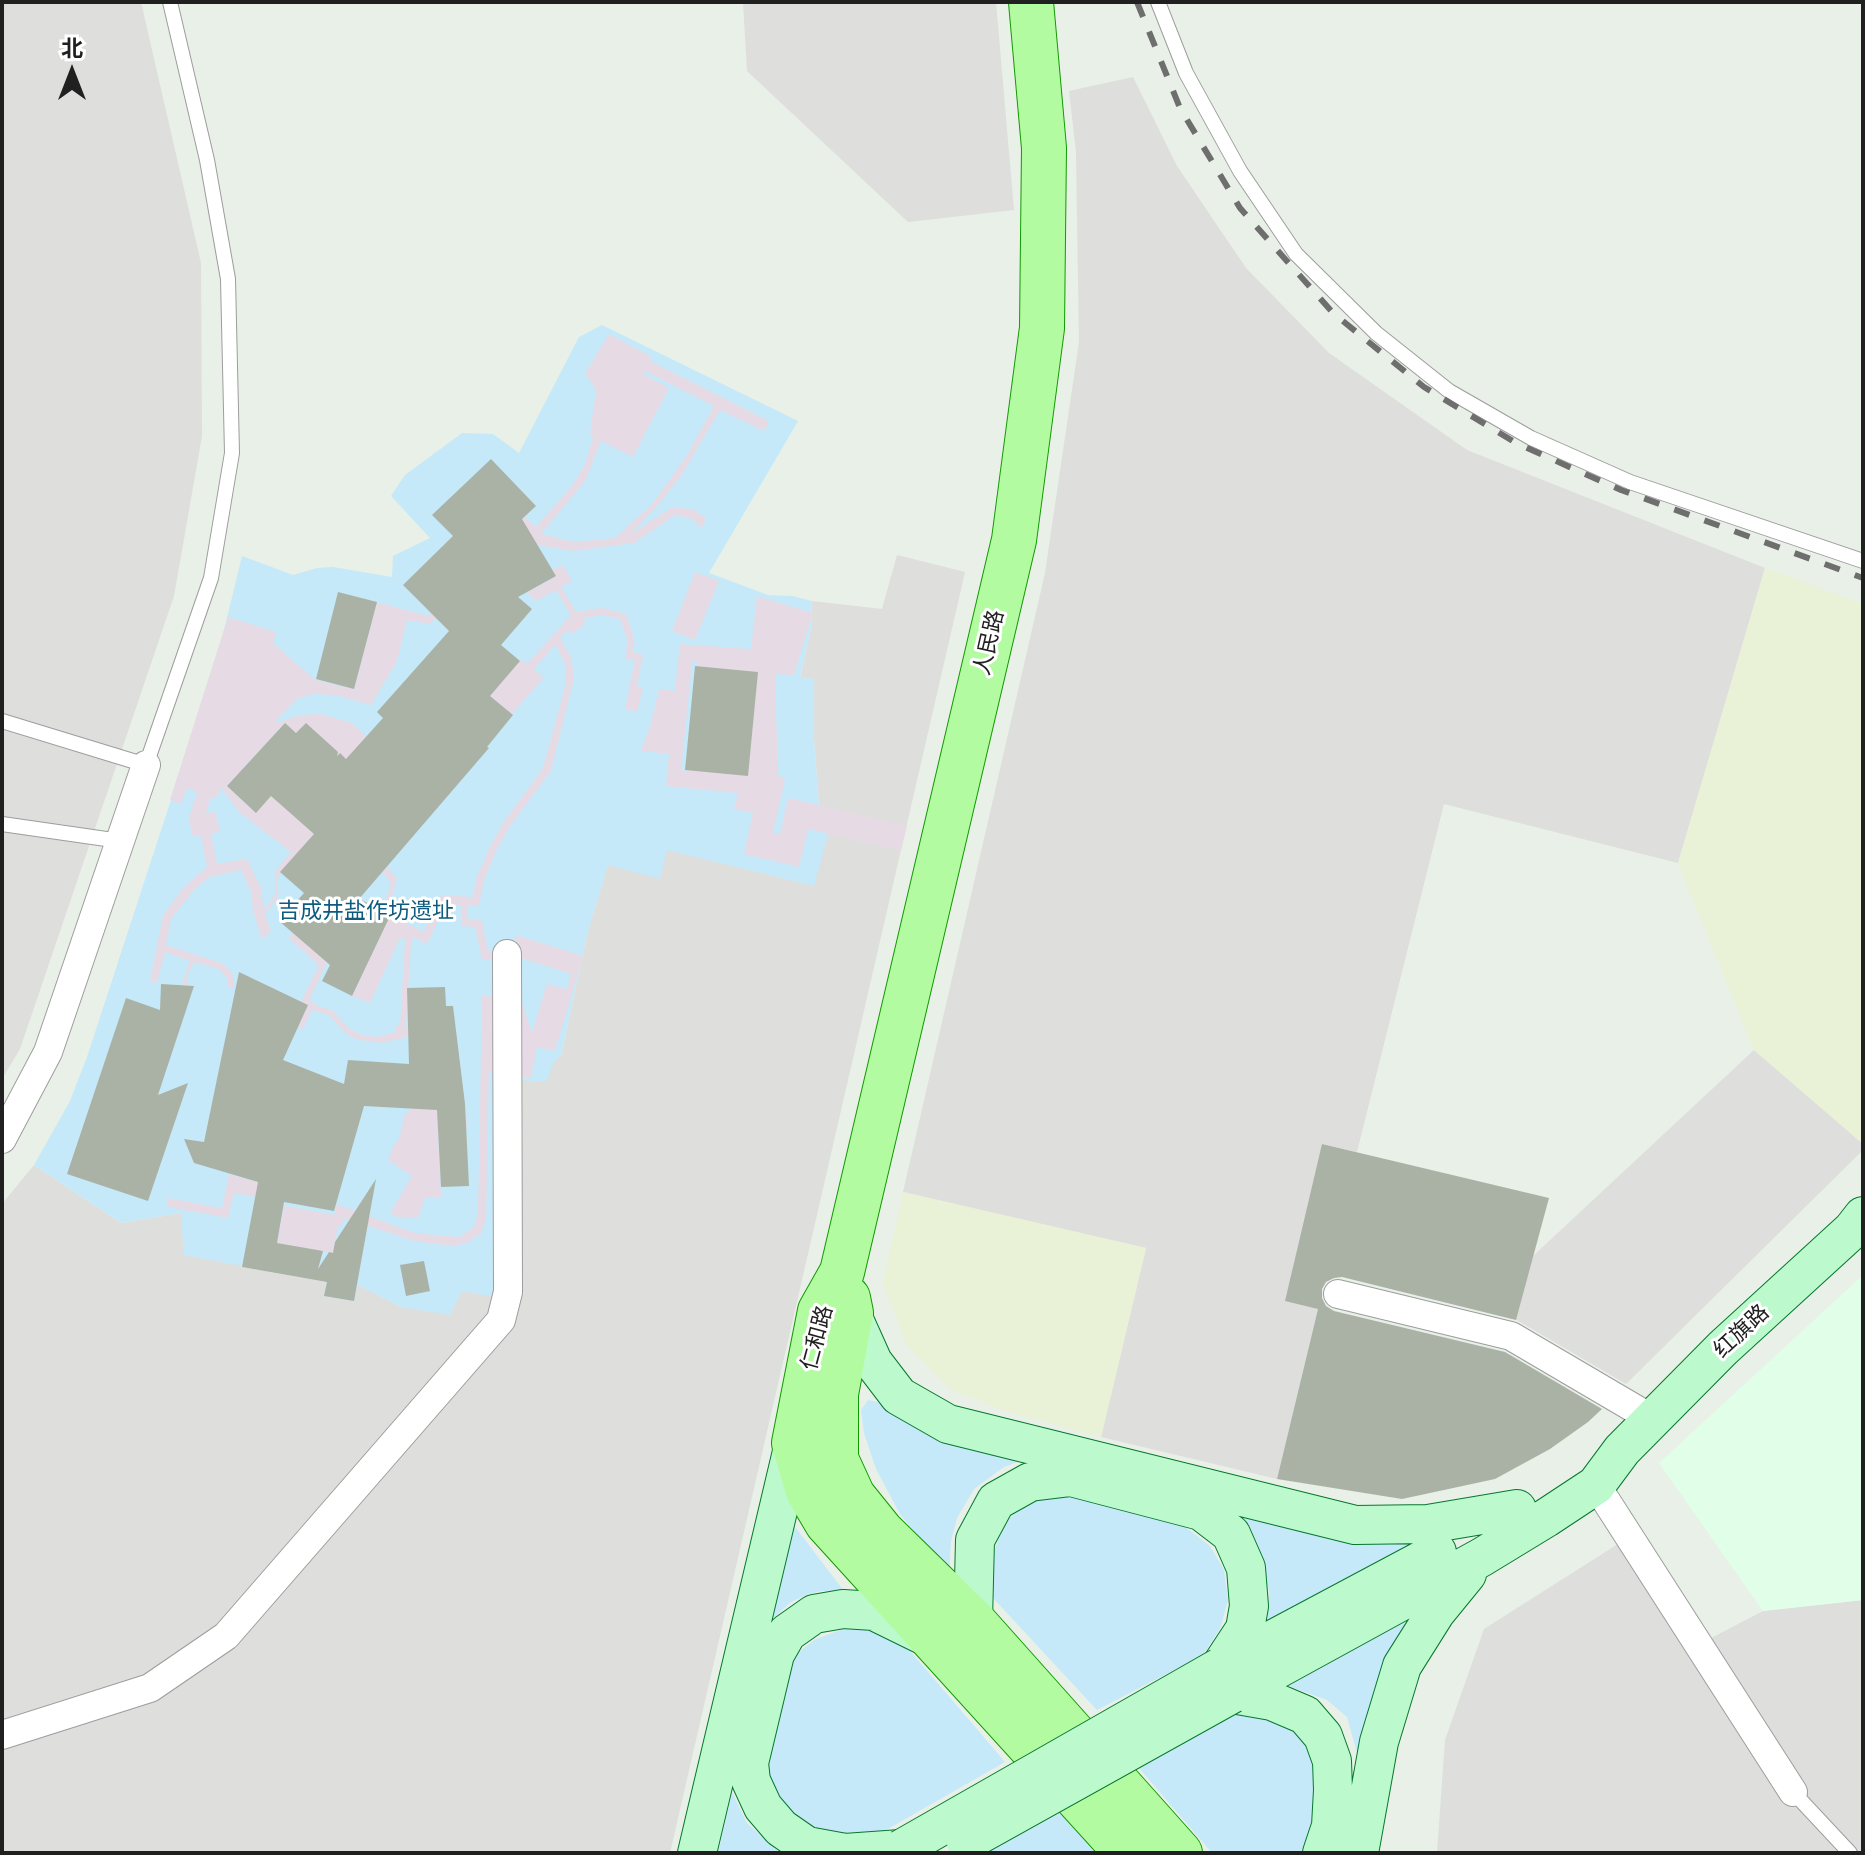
<!DOCTYPE html>
<meta charset="utf-8">
<style>
body{margin:0}
#map{position:relative;width:1865px;height:1855px;overflow:hidden;background:#e8f0e7;font-family:"Archivo Narrow","Noto Sans SC",sans-serif}
canvas{display:block}
.frame{position:absolute;inset:0;border:4px solid #202020;pointer-events:none}
.north{position:absolute;left:32px;top:32px;width:80px;height:80px;-webkit-text-stroke:6px #fff;paint-order:stroke;rotate:0deg;font-size:22px;font-weight:700;line-height:32px;text-align:center;color:#202020}
.north::after{content:'';display:block;margin:auto;width:28px;height:36px;background:#202020;clip-path:polygon(50% 0,100% 100%,50% 72%,0 100%)}
</style>
<div id="map">
<canvas width="1865" height="1855"></canvas>
<div class="frame"></div>
<div class="north">北</div>
</div>
<script>
const ctx = document.querySelector('canvas').getContext('2d');
ctx.lineJoin = 'round';
function fillPath(path, color) { ctx.fillStyle = color; ctx.fill(path, 'evenodd'); }
const poly = rows => new Path2D(rows.map(r => 'M' + r).join(''));
function trace(path, color, width, dash) { ctx.strokeStyle = color; ctx.lineWidth = width; ctx.lineCap = dash ? 'butt' : 'round'; ctx.setLineDash(dash || []); ctx.stroke(path); }
function drawText(font, color, halo, rows, align = 'center') {
  ctx.font = font + ' "Archivo Narrow","Noto Sans SC",sans-serif'; ctx.lineWidth = 6; ctx.setLineDash([]); ctx.textBaseline = 'middle'; ctx.strokeStyle = halo; ctx.fillStyle = color; for (const [text, x, y, turn = 0] of rows) {
    ctx.save(); ctx.translate(x, y); ctx.rotate((+turn || 0) * Math.PI / 180); ctx.textAlign = isNaN(turn) ? turn : align; if (halo) ctx.strokeText(text, 0, 0); ctx.fillText(text, 0, 0); ctx.restore();
  }
}
fillPath(poly([
 [2,2,141,2,201,263,202,436,174,596,20,1049,2,1079],
 [743,2,996,2,1014,210,908,222,747,71],
 [1133,77,1177,166,1246,268,1329,353,1467,450,1765,568,1678,863,1444,804,1357,1152,1322,1144,1318,1309,1277,1479,1101,1437,1146,1248,903,1192,1045,573,1079,342,1076,152,1069,91],
 [897,555,965,572,670,1853,2,1853,2,1204,34,1165,121,1223,181,1213,242,1267,327,1282,357,1284,401,1307,496,1120,503,1089,561,1056,587,935,608,864,819,805,814,739,814,679,800,678,811,628,812,601,882,609],
 [1754,1050,1863,1144,1863,1150,1626,1384,1515,1319,1533,1256],
 [1629,1537,1690,1649,1763,1611,1863,1600,1863,1853,1437,1853,1445,1740,1484,1629]
]), '#dededd');
fillPath(poly([
 [1765,568,1863,604,1863,1144,1754,1050,1678,863],
 [903,1192,1146,1248,1101,1437,1008,1412,952,1390,907,1346,883,1284]
]), '#e9f1d6');
fillPath(poly([
 [1863,1275,1863,1600,1763,1611,1659,1463]
]), '#e1ffe8');
fillPath(poly([
 [602,325,798,421,709,573,768,595,792,596,812,601,811,628,800,677,814,679,814,739,819,805,835,809,814,886,667,850,660,879,608,865,587,935,561,1056,554,1062,546,1082,510,1079,496,1120,493,1297,462,1291,450,1315,401,1307,358,1285,354,1301,324,1296,326,1282,184,1255,181,1213,121,1223,34,1165,70,1101,87,1057,217,659,242,556,293,575,317,568,333,567,392,577,393,556,430,538,391,496,405,475,462,433,493,434,519,453,579,337],
 [868,1400,887,1404,1034,1456,1004,1467,974,1489,957,1518,951,1541,949,1575,900,1514,876,1469,864,1433,861,1410],
 [1053,1496,1083,1497,1184,1526,1210,1546,1224,1570,1228,1600,1220,1629,1203,1655,1097,1710,993,1598,991,1560,1004,1524,1023,1505],
 [1228,1508,1345,1537,1415,1545,1267,1626,1269,1591,1261,1558],
 [792,1523,844,1591,821,1591,806,1595,791,1602,769,1622],
 [1408,1620,1378,1690,1357,1753,1347,1717,1327,1700,1288,1686],
 [843,1629,872,1629,905,1645,1005,1762,886,1830,858,1836,827,1833,797,1818,773,1795,766,1754,793,1657,814,1640],
 [1238,1713,1292,1720,1318,1754,1312,1837,1302,1853,1212,1853,1139,1768],
 [732,1792,747,1823,780,1853,718,1853],
 [1062,1812,1097,1853,986,1853]
]), '#c5e9f9');
fillPath(poly([
 [609,334,652,357,650,361,769,421,764,431,720,410,681,476,660,503,629,535,671,508,676,507,694,510,703,516,706,520,701,528,692,519,675,515,634,543,574,551,537,545,519,565,534,589,555,577,552,570,563,565,572,581,561,587,576,612,602,608,626,614,634,638,633,652,643,655,637,686,643,687,637,712,625,709,635,660,626,659,627,639,620,619,603,615,584,618,585,624,572,634,567,630,560,638,571,657,574,678,551,771,510,826,496,851,484,880,479,906,468,906,468,919,482,920,488,952,498,952,497,960,482,959,475,927,462,926,461,905,446,904,427,944,414,937,411,943,406,1025,408,1037,382,1043,360,1040,349,1036,329,1015,312,1010,303,1029,298,1027,308,1005,301,1002,319,965,288,938,293,933,327,962,309,1000,318,1006,332,1010,349,1028,359,1034,377,1037,395,1032,395,1026,400,1025,405,940,400,938,370,1003,352,996,391,914,404,918,383,908,391,884,383,872,387,867,397,878,390,904,411,914,407,924,424,932,441,895,473,897,476,879,489,849,503,823,543,768,566,683,566,666,557,647,555,645,534,669,544,678,512,714,490,696,521,659,527,664,571,615,556,590,536,601,510,574,459,597,430,624,407,620,397,661,371,705,335,695,313,694,298,698,276,721,277,723,299,715,321,714,352,723,366,736,314,834,280,873,277,880,279,896,265,914,271,931,262,939,253,911,251,891,241,870,209,877,193,891,171,919,166,945,224,964,234,975,234,988,228,987,228,979,219,969,195,962,188,974,187,985,182,985,190,961,165,952,157,983,150,981,163,915,186,885,207,867,201,836,192,836,189,818,197,792,187,788,181,804,170,800,228,617,276,632,273,643,315,680,354,689,377,602,428,616,525,517,536,527,571,487,585,465,593,437,590,434,596,390,585,373],
 [645,371,714,406,686,457,652,504,615,538,574,542,541,534,585,481,601,441,633,457,669,388,643,374],
 [285,723,296,733,255,812,227,786],
 [221,788,240,813,291,852,275,872,275,895,264,910,261,888,247,859,217,864,211,834,220,831,215,812,206,813,211,797,217,798],
 [695,572,719,581,695,640,672,631],
 [757,596,813,613,794,675,775,674,778,775,785,779,773,833,780,834,788,798,907,826,901,851,808,829,799,867,744,854,753,813,734,809,738,793,666,786,669,754,641,751,651,723,659,689,675,691,680,644,751,649],
 [692,662,698,662,698,667,687,771,681,770],
 [516,935,583,956,555,1051,537,1047,531,1077,498,1077,498,1071,489,1071,486,1219,481,1233,467,1243,452,1246,414,1241,344,1218,342,1226,338,1226,333,1253,277,1243,284,1206,336,1215,336,1204,415,1233,459,1237,474,1227,478,1213,482,996,520,997,532,1033,547,984,567,989,571,974,515,956],
 [411,1108,466,1111,467,1130,438,1132,441,1197,425,1198,418,1218,400,1218,390,1213,412,1176,388,1160,394,1145,399,1139,404,1117],
 [229,1174,280,1189,277,1201,234,1193,228,1218,168,1207,168,1198,222,1208]
]), '#e6dbe4');
fillPath(poly([
 [491,459,536,506,522,519,556,576,518,597,532,609,501,645,520,661,490,696,513,715,487,747,489,748,359,899,391,914,352,996,322,981,330,965,279,921,304,893,280,872,314,834,271,796,256,813,227,786,285,723,296,733,306,723,338,752,337,756,340,753,346,759,383,718,377,712,449,631,403,585,453,536,432,515],
 [338,592,377,602,354,689,316,679],
 [695,666,758,672,748,776,685,770],
 [239,972,308,1005,283,1060,344,1084,348,1060,409,1064,407,988,445,987,446,1006,453,1006,465,1104,469,1186,441,1187,437,1110,364,1106,334,1211,284,1202,277,1243,323,1251,318,1269,329,1252,333,1253,335,1242,376,1179,354,1301,324,1296,327,1282,242,1267,258,1182,194,1163,184,1139,204,1142],
 [161,984,194,986,158,1095,188,1083,148,1201,67,1174,126,998,160,1010],
 [1322,1144,1549,1198,1516,1320,1342,1277,1334,1278,1326,1282,1322,1289,1322,1298,1326,1306,1334,1311,1505,1352,1602,1409,1588,1422,1550,1449,1495,1479,1402,1499,1277,1479,1318,1309,1285,1301],
 [424,1261,430,1291,406,1296,400,1265]
]), '#aab2a6');
const lane = poly([
 [1158,2,1186,73,1240,171,1296,254,1376,333,1449,391,1531,438,1630,482,1863,561],
 [2,721,146,765,211,578,232,453,228,279,207,160,170,2],
 [2,824,120,841],
 [1793,1792,1850,1853]
]);
const street = poly([
 [2,1139,48,1052,146,765],
 [1338,1294,1511,1336,1654,1420],
 [1596,1485,1793,1792],
 [2,1735,150,1688,226,1636,501,1320,508,1292,507,954]
]);
const secondary = poly([
 [851,1313,873,1362,899,1396,948,1424,1355,1525,1428,1524,1517,1509],
 [973,1621,975,1540,996,1501,1030,1482,1071,1477,1201,1511,1231,1534,1246,1568,1249,1606,1245,1629,1220,1667],
 [1223,1666,1437,1552],
 [1232,1694,1482,1557,1546,1518,1596,1485,1622,1450,1723,1348,1852,1230,1863,1216],
 [1232,1694,1272,1701,1305,1715,1323,1736,1332,1761,1333,1790,1331,1826,1322,1853],
 [901,1849,845,1853,807,1846,781,1828,763,1807,751,1781,749,1763,775,1654,787,1633,814,1614,843,1609,874,1611,927,1637],
 [697,1853,794,1443],
 [1359,1853,1379,1742,1402,1666,1436,1612,1467,1574]
]);
const primary = poly([
 [1031,2,1044,148,1042,328,1014,540,842,1272,820,1311,794,1443,808,1491,827,1523,1127,1853],
 [848,1298,851,1313,836,1394,836,1459,853,1496,882,1532,973,1621,1180,1853]
]);
trace(lane, '#9d9d9d', 16);
trace(street, '#9d9d9d', 30);
trace(secondary, '#06782d', 40);
trace(primary, '#119a02', 46);
trace(lane, '#fff', 14);
trace(street, '#fff', 28);
trace(secondary, '#bcf9cd', 38);
trace(primary, '#b3fba1', 44);
trace(poly([
 [1137,2,1180,108,1240,208,1333,313,1424,387,1516,443,1621,490,1863,578]
]), '#6e6e6e', 6, [16, 16]);
const secondaryBridge = poly([
 [966,1842,1232,1694],
 [901,1849,1220,1667]
]);
trace(secondaryBridge, '#06782d', 40, []);
trace(secondaryBridge, '#bcf9cd', 38);
drawText('22px', '#202020', '#fff', [
 ["人民路",990,643,-77],
 ["红旗路",1742,1332,-43],
 ["仁和路",818,1338,-75]
]);
drawText('22px', '#0d5b7f', '#fff', [
 ["吉成井盐作坊遗址",366,912]
]);
</script>
